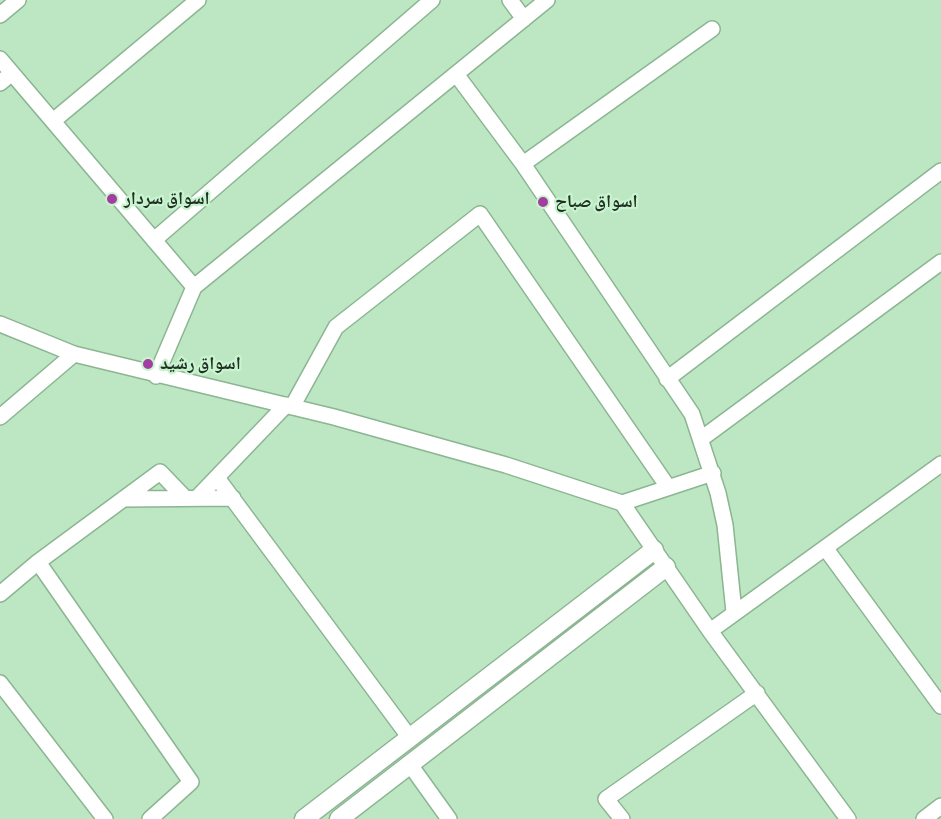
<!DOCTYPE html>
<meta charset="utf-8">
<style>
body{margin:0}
canvas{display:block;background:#bde7c3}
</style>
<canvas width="941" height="819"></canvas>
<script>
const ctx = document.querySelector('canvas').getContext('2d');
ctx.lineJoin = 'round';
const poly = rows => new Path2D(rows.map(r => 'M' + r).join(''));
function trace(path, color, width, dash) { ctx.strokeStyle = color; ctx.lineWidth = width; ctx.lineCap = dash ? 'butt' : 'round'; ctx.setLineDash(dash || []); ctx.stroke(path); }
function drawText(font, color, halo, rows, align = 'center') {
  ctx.font = font + ' "Sofia Sans Condensed","Noto Naskh Arabic",sans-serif'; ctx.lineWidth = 4.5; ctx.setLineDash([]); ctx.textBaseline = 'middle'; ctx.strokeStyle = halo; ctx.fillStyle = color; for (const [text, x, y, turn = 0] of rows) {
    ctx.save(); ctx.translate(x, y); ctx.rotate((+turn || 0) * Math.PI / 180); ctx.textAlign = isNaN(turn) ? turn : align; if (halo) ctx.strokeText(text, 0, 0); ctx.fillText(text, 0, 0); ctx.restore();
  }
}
const minor = poly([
 [510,0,524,19],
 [0,15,18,0],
 [0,59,194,287],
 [456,74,523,164,692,414,718,493,725,525,734,612],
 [0,83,12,73],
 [53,121,198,0],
 [523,164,712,29],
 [154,240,432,0],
 [0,324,74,354,334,417,506,465,622,503,710,631,848,819],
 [156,376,194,287,547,0],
 [667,379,941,171],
 [292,407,336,327,480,214,668,487],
 [0,417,74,354],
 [701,439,941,262],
 [218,479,410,738],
 [197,498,286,405],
 [123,499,233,498],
 [622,503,713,473],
 [826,549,941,706],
 [38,562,191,782,150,819],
 [0,594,38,562,160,472,185,498],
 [710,631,941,464],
 [0,683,105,819],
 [411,766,449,819],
 [622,819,606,799,757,693],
 [924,819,941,806]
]);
const tertiary = poly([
 [304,819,654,550],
 [339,819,666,567]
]);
trace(minor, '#8cb592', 18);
trace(tertiary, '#8cb592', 21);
trace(minor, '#fff', 15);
trace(tertiary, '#fff', 18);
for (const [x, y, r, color] of [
 [112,199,6,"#a43da0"],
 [543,202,6,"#a43da0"],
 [148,364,6,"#a43da0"]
]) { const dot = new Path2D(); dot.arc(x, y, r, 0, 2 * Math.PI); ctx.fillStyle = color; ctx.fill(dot); trace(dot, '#c9f4d0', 2); }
drawText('bold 18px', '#213124', '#c9f4d0', [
 ["اسواق سردار",124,199],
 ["اسواق صباح",555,202],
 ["اسواق رشيد",160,364]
], 'left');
</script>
